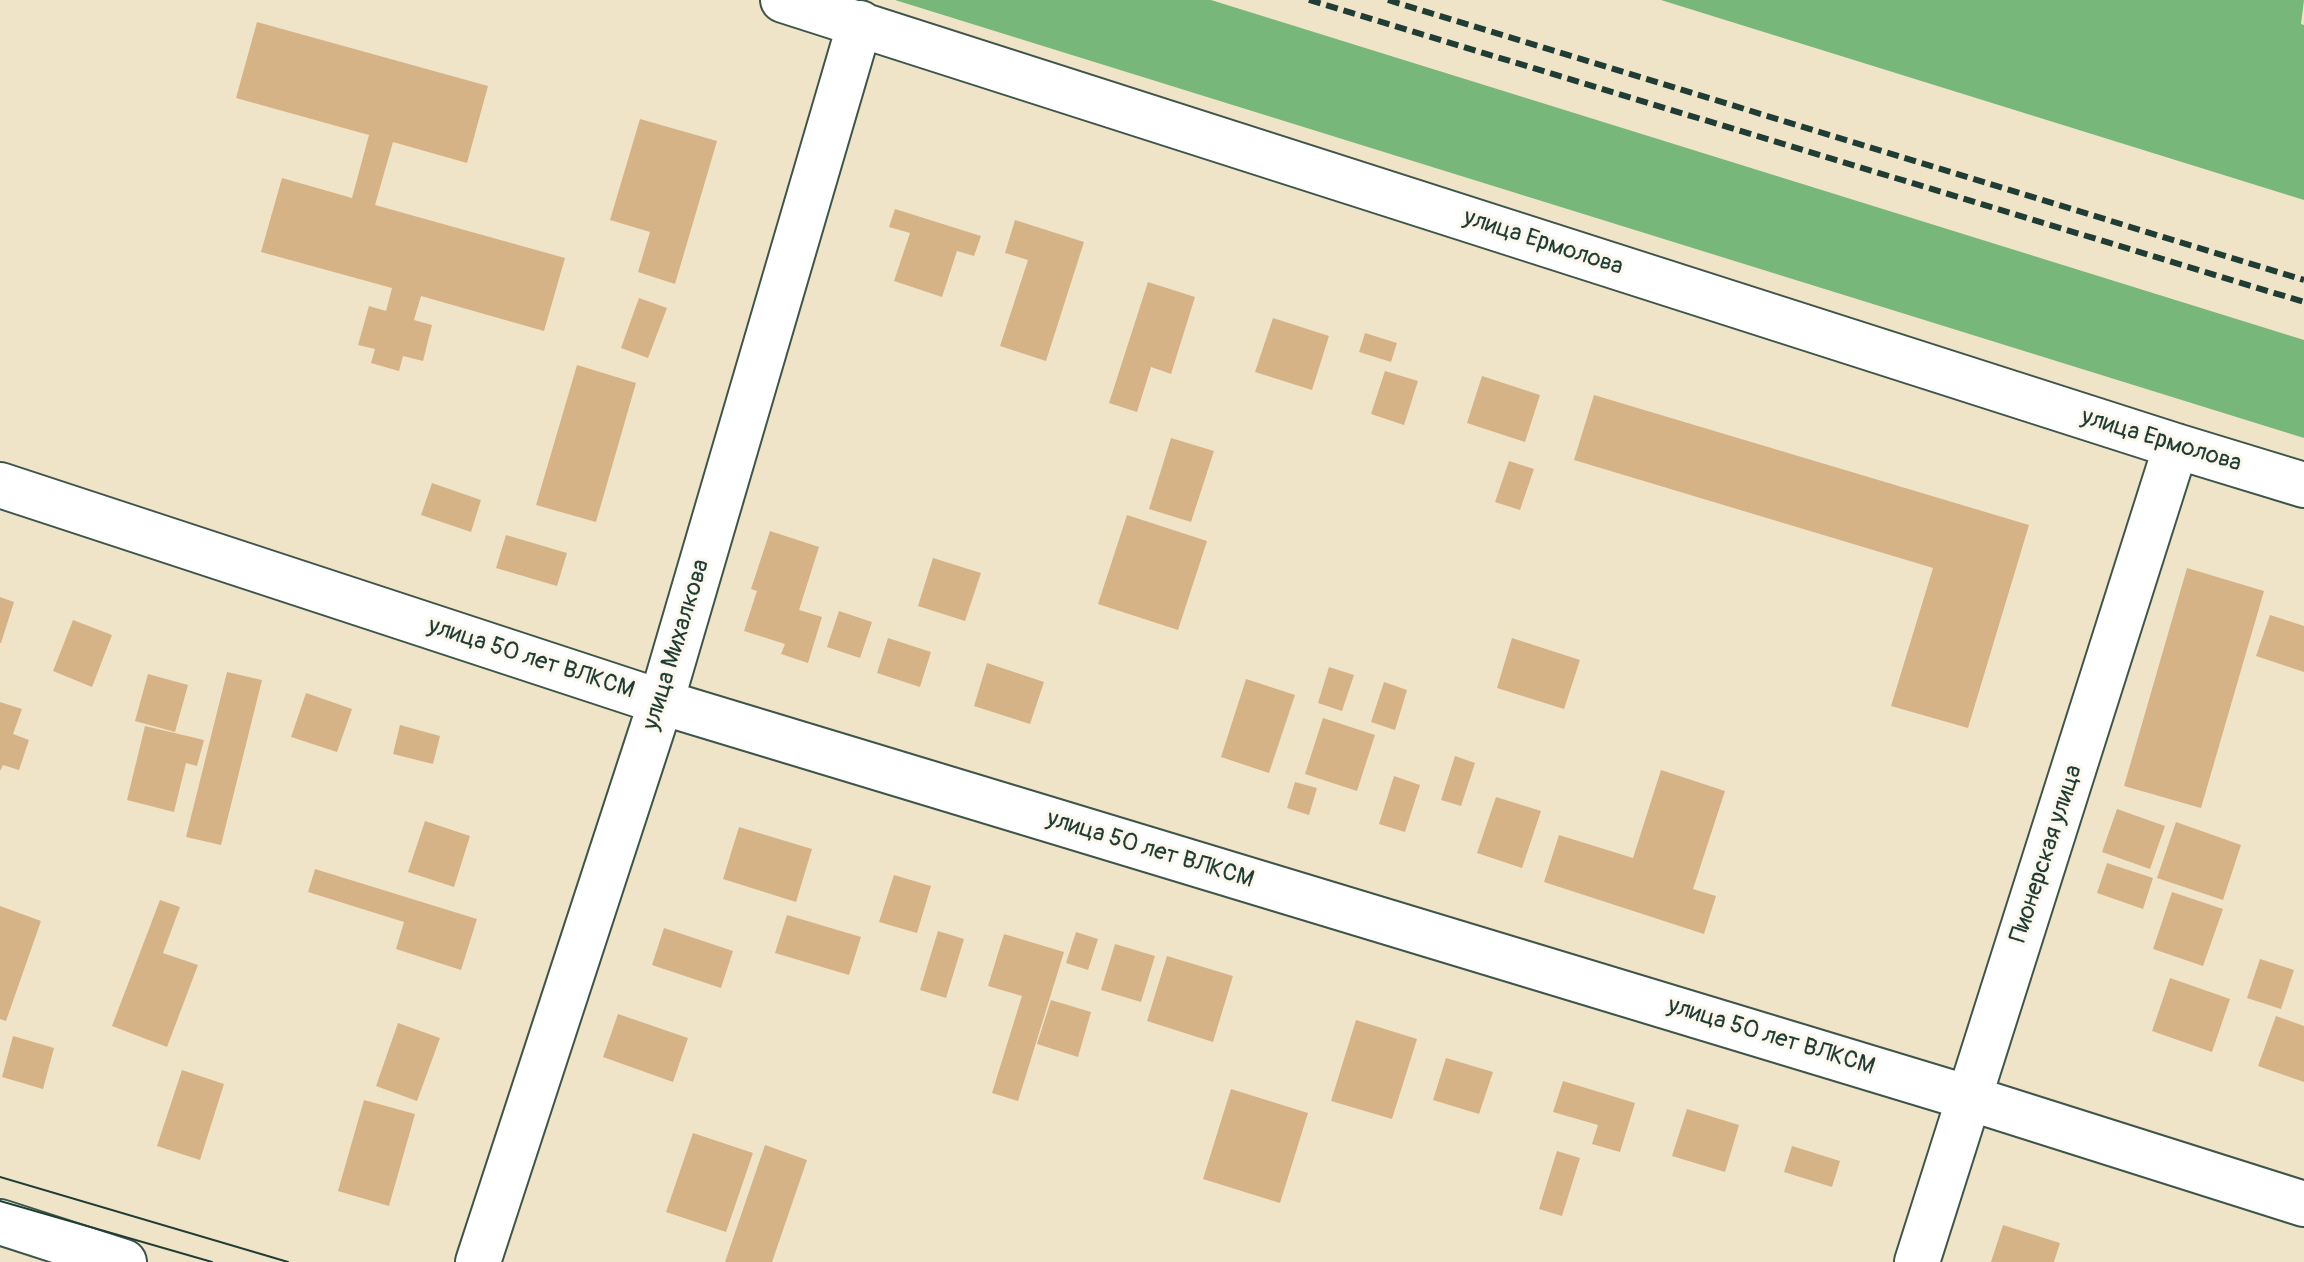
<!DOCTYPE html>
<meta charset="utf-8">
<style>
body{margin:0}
canvas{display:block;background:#efe4c7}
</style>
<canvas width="2304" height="1262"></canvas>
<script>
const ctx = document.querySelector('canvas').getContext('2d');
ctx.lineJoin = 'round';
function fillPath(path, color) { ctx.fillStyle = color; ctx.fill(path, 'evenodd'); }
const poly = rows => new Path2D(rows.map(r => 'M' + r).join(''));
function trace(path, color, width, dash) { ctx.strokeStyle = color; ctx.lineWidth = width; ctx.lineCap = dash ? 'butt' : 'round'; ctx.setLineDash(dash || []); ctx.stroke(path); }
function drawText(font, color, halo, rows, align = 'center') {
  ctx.font = font + ' Pangolin,sans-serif'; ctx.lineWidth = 6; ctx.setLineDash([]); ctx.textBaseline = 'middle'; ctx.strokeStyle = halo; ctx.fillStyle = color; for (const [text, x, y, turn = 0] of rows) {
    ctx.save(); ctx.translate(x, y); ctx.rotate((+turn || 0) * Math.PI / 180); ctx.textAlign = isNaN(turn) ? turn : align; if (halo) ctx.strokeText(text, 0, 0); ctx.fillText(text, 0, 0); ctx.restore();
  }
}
fillPath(poly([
 [895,0,1211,0,2304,340,2304,438],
 [1661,0,2304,0,2301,24,2304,25,2304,200]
]), '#77b779');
fillPath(poly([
 [257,22,488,86,467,163,393,142,375,205,565,258,544,331,421,296,414,320,432,325,423,361,403,356,399,371,371,363,375,349,358,345,369,306,386,311,392,288,261,252,282,178,352,198,369,135,236,98],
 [640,119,717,141,675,284,638,272,650,232,610,220],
 [895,209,981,236,974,256,957,251,942,297,894,281,910,233,889,227],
 [1015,220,1084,242,1046,361,1000,346,1028,260,1005,253],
 [1148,282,1195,297,1171,374,1151,367,1137,412,1109,403],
 [639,298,667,308,648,358,621,348],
 [1273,318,1329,336,1312,390,1255,372],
 [1365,333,1397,343,1391,362,1359,352],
 [577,365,636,383,596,522,536,505],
 [1385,371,1418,381,1404,425,1371,414],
 [1482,376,1540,395,1525,442,1467,423],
 [1594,395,2029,525,1968,728,1891,706,1933,568,1574,460],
 [1171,438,1214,451,1191,522,1149,509],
 [1509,461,1534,469,1520,510,1495,502],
 [432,483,481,500,471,532,421,515],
 [1127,515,1207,541,1178,630,1098,604],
 [770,531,819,547,799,610,822,617,808,663,781,654,785,644,744,631,757,591,751,589],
 [506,535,567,553,557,586,496,568],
 [933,558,981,573,965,621,918,606],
 [2187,568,2264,591,2201,808,2124,786],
 [0,597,14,602,1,643,0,643],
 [839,611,872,622,860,658,827,647],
 [2270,615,2304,626,2304,672,2256,656],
 [73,620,112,635,92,687,53,671],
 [888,638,931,652,920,687,877,673],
 [1512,638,1580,660,1564,709,1497,688],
 [987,663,1044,682,1030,724,974,706],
 [1329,667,1354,675,1342,711,1318,703],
 [227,672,262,680,221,845,186,837],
 [148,674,188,685,175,732,135,721],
 [1246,679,1295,695,1269,773,1221,757],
 [1384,682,1407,690,1395,730,1371,722],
 [306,693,352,709,337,752,291,737],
 [0,702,22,709,13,734,29,740,19,770,3,765,0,771],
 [1323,718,1375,735,1357,791,1305,774],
 [400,725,440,736,433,764,393,754],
 [145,726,204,740,197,766,186,763,174,812,127,800],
 [1455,756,1475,763,1461,806,1441,800],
 [1661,770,1725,791,1693,889,1716,896,1704,934,1544,882,1559,835,1633,858],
 [1394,776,1420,785,1405,832,1379,824],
 [1295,782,1317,788,1309,815,1287,808],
 [1496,797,1541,811,1522,868,1477,853],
 [2117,809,2165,826,2150,869,2102,852],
 [425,821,470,836,454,887,408,872],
 [2176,822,2241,845,2223,900,2157,878],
 [739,827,812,849,796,902,723,879],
 [2107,863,2153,878,2143,909,2097,893],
 [315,869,477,919,461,970,396,949,404,922,308,892],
 [894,875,931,886,917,933,879,922],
 [2172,892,2223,909,2203,966,2153,949],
 [160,900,180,907,163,953,198,965,167,1047,112,1026],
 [0,906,41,921,6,1021,0,1019],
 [787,915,861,937,849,975,775,953],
 [664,928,733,951,721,988,652,965],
 [938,931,964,939,946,998,920,990],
 [1076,932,1098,939,1088,970,1066,963],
 [1004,934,1064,952,1018,1101,992,1093,1022,996,988,986],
 [1115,944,1155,956,1141,1002,1101,990],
 [1167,956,1233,976,1213,1042,1147,1021],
 [2260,959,2294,970,2281,1009,2247,998],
 [2170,978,2230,999,2212,1052,2152,1031],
 [1051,1000,1091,1012,1078,1057,1037,1044],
 [618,1014,688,1038,673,1082,603,1057],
 [2276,1016,2304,1026,2304,1082,2258,1066],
 [1356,1020,1417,1039,1392,1119,1331,1101],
 [398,1023,440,1038,417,1101,376,1086],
 [13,1036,54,1048,43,1089,2,1077],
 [1446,1058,1493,1072,1479,1114,1433,1100],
 [182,1070,224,1084,200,1160,157,1146],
 [1563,1081,1635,1103,1620,1152,1592,1144,1598,1125,1553,1112],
 [1231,1089,1308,1113,1280,1203,1203,1179],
 [364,1100,415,1114,389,1206,338,1191],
 [1687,1109,1739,1125,1725,1172,1672,1156],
 [693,1133,753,1153,726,1232,666,1212],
 [765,1145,807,1160,772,1262,725,1262],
 [1792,1146,1840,1161,1832,1187,1784,1172],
 [1557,1151,1580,1158,1562,1216,1539,1209],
 [2003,1225,2060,1243,2054,1262,1991,1262]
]), '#d6b387');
const minor = poly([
 [783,0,2176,446,2304,485],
 [0,485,661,702,1969,1098,2304,1204],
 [0,1222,124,1262],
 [478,1262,661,702,860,23],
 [1917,1262,2176,446]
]);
trace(minor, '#3e564a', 48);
trace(minor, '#fff', 44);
trace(poly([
 [0,1177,288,1262],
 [0,1201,212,1262]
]), '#1f3d34', 2);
trace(poly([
 [1309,0,2304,302],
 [1388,0,2304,280]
]), '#1f3d34', 6, [12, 6]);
drawText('24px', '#1f3d34', '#fbf7ec', [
 ["улица Ермолова",1543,243,18],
 ["улица Ермолова",2161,441,17],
 ["улица Михалкова",677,645,-73],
 ["улица 50 лет ВЛКСМ",531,659,18],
 ["улица 50 лет ВЛКСМ",1150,850,17],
 ["Пионерская улица",2047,854,-72],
 ["улица 50 лет ВЛКСМ",1771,1037,17]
]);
</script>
